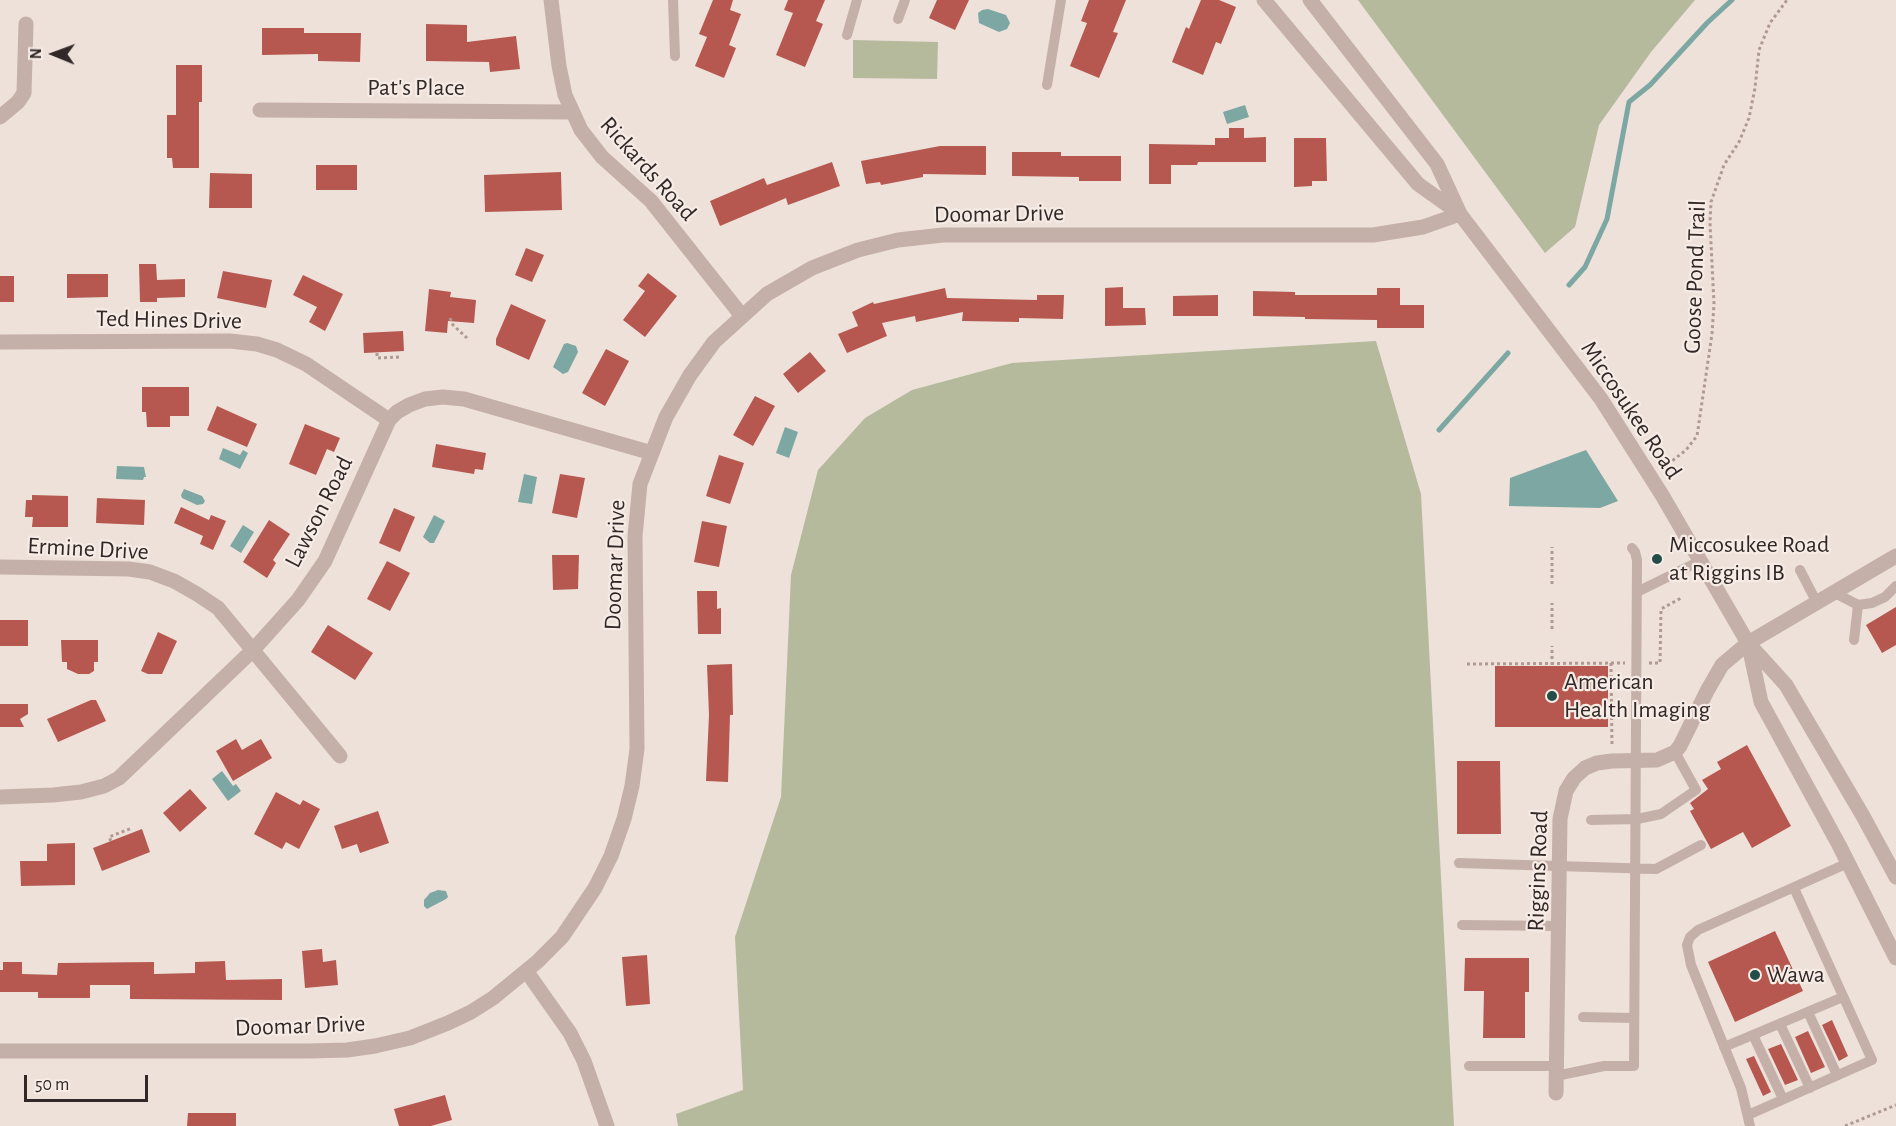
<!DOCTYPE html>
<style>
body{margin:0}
#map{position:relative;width:1896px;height:1126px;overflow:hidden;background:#ede1da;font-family:"Alegreya Sans",sans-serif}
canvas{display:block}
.north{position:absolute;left:24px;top:24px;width:60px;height:60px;-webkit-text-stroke:4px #f6ece5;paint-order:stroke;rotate:271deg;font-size:16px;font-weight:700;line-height:24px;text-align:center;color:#312827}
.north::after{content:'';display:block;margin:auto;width:21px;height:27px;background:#312827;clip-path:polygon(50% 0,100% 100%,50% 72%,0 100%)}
.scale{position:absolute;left:24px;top:1075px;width:124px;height:27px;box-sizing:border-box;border:3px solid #312827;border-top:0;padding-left:8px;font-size:18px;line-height:21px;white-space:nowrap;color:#312827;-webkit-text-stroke:4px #f6ece5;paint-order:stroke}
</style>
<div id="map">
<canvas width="1896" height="1126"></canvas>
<div class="north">N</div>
<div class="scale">50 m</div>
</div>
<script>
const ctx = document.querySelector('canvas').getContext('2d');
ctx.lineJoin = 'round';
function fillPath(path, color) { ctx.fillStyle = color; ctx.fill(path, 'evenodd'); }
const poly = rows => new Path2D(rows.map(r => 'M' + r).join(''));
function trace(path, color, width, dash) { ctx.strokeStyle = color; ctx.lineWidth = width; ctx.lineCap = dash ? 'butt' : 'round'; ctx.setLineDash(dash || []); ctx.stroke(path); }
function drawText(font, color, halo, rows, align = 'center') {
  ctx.font = font + ' "Alegreya Sans",sans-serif'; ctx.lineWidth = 4.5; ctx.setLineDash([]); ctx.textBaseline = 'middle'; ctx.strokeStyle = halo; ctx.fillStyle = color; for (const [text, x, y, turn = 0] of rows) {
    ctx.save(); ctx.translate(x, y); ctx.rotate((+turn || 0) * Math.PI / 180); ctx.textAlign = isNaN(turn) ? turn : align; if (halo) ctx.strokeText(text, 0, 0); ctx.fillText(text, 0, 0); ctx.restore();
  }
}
fillPath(poly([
 [1358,0,1695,0,1651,52,1599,125,1575,227,1545,253],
 [853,40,938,42,937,79,853,78],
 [1376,341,1421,494,1454,1126,678,1126,676,1114,743,1090,735,937,781,797,791,575,818,470,865,418,912,390,1012,363]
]), '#b5ba9c');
fillPath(poly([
 [988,9,1006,15,1010,23,1007,29,999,32,979,23,978,13,982,10],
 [1245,105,1249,117,1227,124,1223,112],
 [567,343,576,346,578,352,568,372,563,374,553,367,564,344],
 [785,427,798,432,789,458,776,453],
 [223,448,240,455,243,450,248,453,240,469,219,459],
 [1586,450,1618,501,1600,508,1509,506,1510,478],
 [117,466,144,467,146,477,144,477,143,480,116,479],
 [524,474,537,477,532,504,518,502],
 [184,489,202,496,205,501,203,504,197,505,182,498,181,495],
 [434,515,445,521,434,543,430,543,423,537],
 [243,525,254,532,241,553,230,546],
 [222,771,233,786,236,784,241,791,228,801,212,779],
 [438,890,446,891,448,897,446,899,427,909,424,906,424,900,430,893]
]), '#7da7a2');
trace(poly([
 [1569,285,1585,267,1607,219,1629,102,1650,85,1707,23,1732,0],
 [1439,430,1508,353]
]), '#7da7a2', 5);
fillPath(poly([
 [713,0,733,0,730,10,741,14,729,45,736,48,724,78,695,66,707,37,699,34],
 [788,0,825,0,816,21,823,24,805,67,776,55,793,13,784,10],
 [937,0,969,0,955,30,929,18],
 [1089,0,1126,0,1113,32,1118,33,1099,78,1070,66,1087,23,1081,21],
 [1201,0,1219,0,1236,7,1221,44,1216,42,1203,75,1172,62,1186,27,1189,29],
 [426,24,467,25,467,42,516,36,520,69,490,72,489,62,426,61],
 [262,28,304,28,304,33,361,33,360,62,318,61,318,54,262,55],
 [176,65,202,65,202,102,199,102,199,168,173,168,172,158,167,158,167,115,176,115],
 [1229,128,1244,128,1244,138,1266,137,1266,162,1198,162,1197,165,1171,165,1171,184,1149,184,1149,144,1215,145,1215,138,1229,138],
 [1294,138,1326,138,1327,181,1312,181,1312,186,1294,187],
 [940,146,986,146,986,175,923,174,923,177,881,185,880,182,866,184,861,161],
 [1012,152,1061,152,1061,156,1121,156,1121,181,1079,181,1079,177,1012,176],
 [832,162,840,186,788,205,786,198,720,226,710,201,764,178,767,185],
 [316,165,357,165,357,190,316,190],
 [561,172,562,210,485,212,484,175],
 [210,173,252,174,252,208,209,208],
 [526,248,544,255,532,282,515,275],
 [139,264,156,264,157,280,185,279,185,297,157,298,157,302,140,302],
 [223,271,272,280,266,308,217,298],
 [648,273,677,296,645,337,623,320,645,291,638,286],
 [67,274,108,274,108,297,67,298],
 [303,275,343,294,325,331,309,322,317,307,293,295],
 [0,276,14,276,14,302,0,302],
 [1123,287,1123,308,1145,308,1146,325,1105,326,1105,288],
 [945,288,947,298,1037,300,1037,295,1064,295,1063,319,1019,318,1019,322,962,321,963,312,916,322,915,316,882,323,887,336,847,353,838,334,858,326,852,312,873,302,874,304],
 [1377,288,1400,288,1400,305,1424,305,1424,328,1377,328,1377,320,1305,319,1305,317,1253,316,1253,291,1295,292,1295,295,1377,295],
 [429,289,451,292,450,297,476,300,474,323,448,321,447,333,425,331],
 [1218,295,1218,316,1173,316,1173,296],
 [511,304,546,320,529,360,496,345,496,339],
 [403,331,404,351,364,353,363,333],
 [606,349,629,361,605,406,582,393],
 [810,352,826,371,798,393,783,374],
 [142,387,189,387,189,416,170,416,170,427,147,427,146,412,142,412],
 [755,396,775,406,753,446,733,435],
 [217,406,257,424,247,447,207,430],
 [305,424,340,438,334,452,327,449,316,475,289,464],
 [436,444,486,453,483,470,475,469,474,474,432,467],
 [719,455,744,463,730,504,706,496],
 [560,474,585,478,577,518,552,513],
 [32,495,68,496,68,527,32,527,33,517,25,517,26,500,32,500],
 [97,498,145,500,144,525,96,523],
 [181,507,209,520,211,515,226,521,213,550,200,544,203,536,174,523],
 [394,508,415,517,400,552,379,543],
 [269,520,290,534,273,560,276,563,267,578,243,562],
 [702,521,727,526,719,567,694,562],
 [552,555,579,555,578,589,553,590],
 [387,561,410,573,390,611,367,599],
 [697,591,717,591,717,609,721,608,721,634,698,634],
 [1896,607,1896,645,1882,653,1866,625],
 [0,620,28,620,28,646,0,646],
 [328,625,373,653,355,680,311,652],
 [158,632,177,641,162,674,148,674,141,671],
 [61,640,98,640,98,662,94,662,94,671,89,674,78,674,67,669,67,662,62,662],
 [732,664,733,715,730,715,728,782,706,781,709,715,707,665],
 [1495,666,1608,666,1608,727,1495,727],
 [91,700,96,700,106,721,58,742,47,719],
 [0,704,28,704,28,714,20,719,24,727,0,727],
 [236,739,242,750,261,739,272,758,233,781,216,751],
 [1747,745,1791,826,1752,848,1743,832,1711,849,1690,811,1694,809,1690,803,1708,789,1702,780,1721,769,1717,762],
 [1457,761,1500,761,1501,834,1457,834],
 [190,789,207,808,180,832,163,813],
 [276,792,300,805,303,800,320,809,299,849,286,842,282,849,254,834],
 [378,811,389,843,360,853,357,844,342,849,334,826],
 [142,829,150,852,102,871,93,848],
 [75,843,75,885,21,886,20,861,47,861,47,844],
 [1775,931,1803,991,1735,1022,1708,962],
 [322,949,323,962,336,960,338,985,305,988,302,951],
 [647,955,650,1004,626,1006,622,957],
 [1465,958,1529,958,1529,992,1525,992,1525,1038,1483,1038,1484,991,1464,991],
 [225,961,226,980,282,979,282,1000,130,999,130,985,90,985,90,998,38,998,38,992,0,992,0,970,3,970,3,962,22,962,22,974,57,975,58,963,154,962,154,974,195,973,195,962],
 [1832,1020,1848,1056,1839,1061,1822,1025],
 [1808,1031,1825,1067,1811,1073,1795,1037],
 [1781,1044,1798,1080,1785,1085,1768,1049],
 [1754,1056,1771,1092,1763,1096,1746,1059],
 [445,1095,452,1120,431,1126,399,1126,394,1109],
 [188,1113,236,1113,236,1126,187,1126]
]), '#b65850');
trace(poly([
 [450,318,453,325,467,338],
 [377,353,377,358,399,357],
 [1663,468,1686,450,1697,436,1712,334,1714,304,1710,223,1711,202,1724,165,1739,142,1749,118,1755,88,1759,50,1770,23,1787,0],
 [1552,584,1552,547],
 [1552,629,1552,603],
 [1611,663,1612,745],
 [1649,663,1660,663,1661,609,1683,597],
 [1467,664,1625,663],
 [1552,665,1552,646],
 [111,841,109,837,132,828],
 [1845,1126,1896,1105]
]), '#af9a92', 3, [3, 3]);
trace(poly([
 [673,0,675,56],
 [898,19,905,0],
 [847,35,857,0],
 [1047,85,1061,0],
 [1800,570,1817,603],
 [1637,592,1700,561],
 [1835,593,1858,605,1872,603,1885,597,1896,586],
 [1854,640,1858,605],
 [1591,820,1637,819,1661,814,1696,790,1675,752],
 [1459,863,1656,869,1701,845],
 [1462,925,1558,926],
 [1808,1012,1837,1075],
 [1583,1017,1634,1018],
 [1780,1024,1810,1088],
 [1753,1035,1783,1099],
 [1724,1047,1843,997],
 [1469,1066,1556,1066],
 [1556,1076,1604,1066,1634,1066,1637,560,1635,552,1632,548],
 [1748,1115,1872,1060,1794,888],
 [1750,1126,1741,1088,1691,965,1687,945,1690,937,1698,930,1848,863]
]), '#c4b0a8', 10);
trace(poly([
 [551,0,559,66,565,95,581,130,602,157,651,201,742,316],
 [260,110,572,112],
 [0,117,18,102,24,93,26,24],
 [0,342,230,341,257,344,277,350,306,364,389,420],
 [0,567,129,569,150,572,174,581,197,594,218,608,340,756],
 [0,797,53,795,81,792,104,786,119,778,253,650,298,600,325,561,389,420,397,412,409,405,425,399,443,397,464,399,652,453],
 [527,972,570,1033,584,1061,607,1126],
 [0,1051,309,1051,347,1050,375,1046,410,1038,448,1023,471,1012,493,998,537,962,562,937,595,888,611,856,624,819,632,786,637,749,635,536,640,484,666,417,690,375,714,342,767,294,812,268,858,250,898,240,943,235,1373,235,1423,227,1460,214],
 [1556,1093,1560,819,1566,791,1574,778,1585,768,1597,763,1612,761,1657,760,1675,752,1680,746,1707,691,1722,665,1748,643]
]), '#c4b0a8', 15);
trace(poly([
 [1264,0,1418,184,1460,214],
 [1310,0,1437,164,1460,214,1601,399,1662,495,1748,643,1786,685,1863,816,1896,877],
 [1748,643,1896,556],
 [1749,646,1761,702,1839,845,1896,958]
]), '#c4b0a8', 15);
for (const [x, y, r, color] of [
 [1657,559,6,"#224d49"],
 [1552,696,6,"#224d49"],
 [1755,975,6,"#224d49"]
]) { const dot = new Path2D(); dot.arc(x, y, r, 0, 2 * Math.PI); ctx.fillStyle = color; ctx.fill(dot); trace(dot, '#f6ece5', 2); }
drawText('24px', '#312827', '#f6ece5', [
 ["Pat's Place",416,88],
 ["Rickards Road",648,169,48],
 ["Doomar Drive",999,214,-1],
 ["Goose Pond Trail",1695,277,-88],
 ["Ted Hines Drive",169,320,1],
 ["Miccosukee Road",1631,410,56],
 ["Lawson Road",319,512,-63],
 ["Ermine Drive",88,549,3],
 ["Doomar Drive",615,565,-88],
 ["Riggins Road",1538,871,-88],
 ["Doomar Drive",300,1026,-2]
]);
drawText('24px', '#312827', '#f6ece5', [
 ["Miccosukee Road",1669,545],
 ["at Riggins IB",1669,573],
 ["American",1564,682],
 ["Health Imaging",1564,710],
 ["Wawa",1767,975]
], 'left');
</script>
